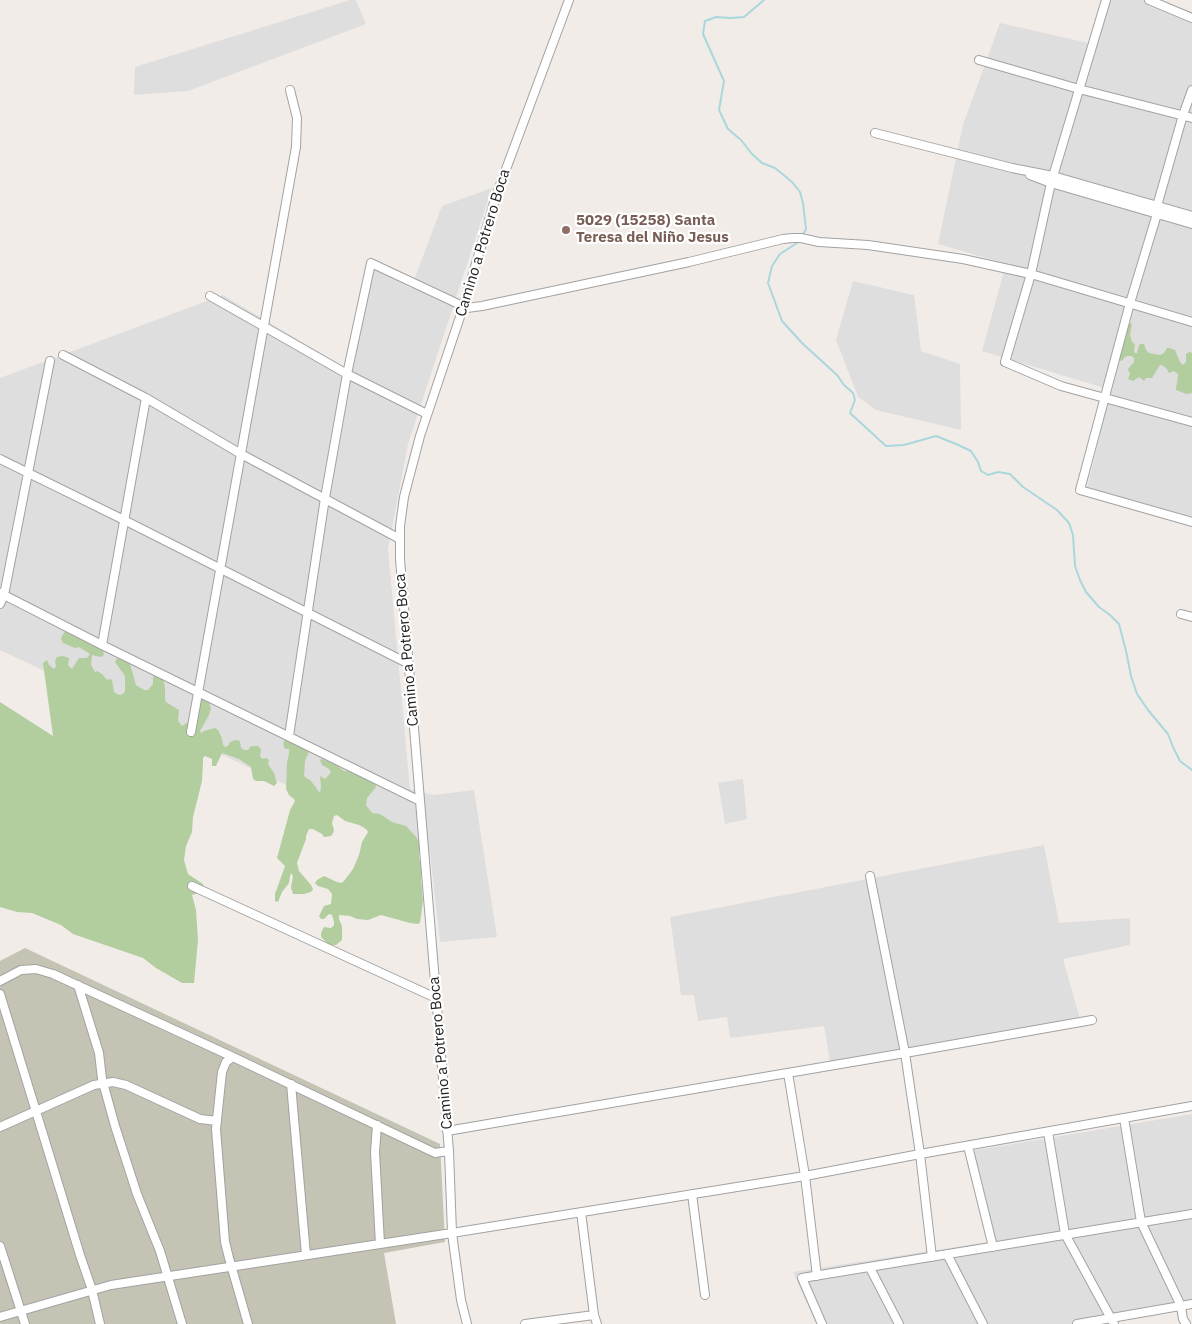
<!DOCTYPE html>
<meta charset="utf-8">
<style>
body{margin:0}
canvas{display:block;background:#f1ece8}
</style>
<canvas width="1192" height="1324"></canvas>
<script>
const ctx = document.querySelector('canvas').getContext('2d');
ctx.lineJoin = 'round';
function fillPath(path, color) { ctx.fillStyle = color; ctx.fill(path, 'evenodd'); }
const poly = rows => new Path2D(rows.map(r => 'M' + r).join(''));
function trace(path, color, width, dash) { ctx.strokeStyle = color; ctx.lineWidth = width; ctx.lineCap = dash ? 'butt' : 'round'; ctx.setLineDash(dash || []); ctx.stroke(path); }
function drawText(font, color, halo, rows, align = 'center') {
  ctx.font = font + ' "IBM Plex Sans",sans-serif'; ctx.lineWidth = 4.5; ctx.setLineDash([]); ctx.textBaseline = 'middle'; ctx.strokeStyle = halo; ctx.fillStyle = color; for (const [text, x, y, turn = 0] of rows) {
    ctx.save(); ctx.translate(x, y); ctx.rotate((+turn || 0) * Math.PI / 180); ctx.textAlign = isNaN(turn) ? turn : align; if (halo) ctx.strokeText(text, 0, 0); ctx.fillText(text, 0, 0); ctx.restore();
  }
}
fillPath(poly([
 [350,0,356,0,366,24,188,91,134,95,135,67],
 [1111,0,1149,0,1192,21,1192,517,1087,488,1111,390,982,351,1006,264,938,244,963,125,1000,23,1093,44],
 [492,188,408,444,388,549,410,789,433,795,474,790,497,937,440,942,430,853,0,650,0,378,223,295,351,371,374,268,411,288,442,206],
 [853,281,914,295,921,351,960,364,961,430,876,410,858,397,836,340],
 [743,779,747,819,725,824,718,783],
 [1044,845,1059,923,1130,918,1130,945,1063,959,1080,1019,830,1062,824,1026,730,1038,727,1017,698,1021,694,995,681,995,670,917],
 [1192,1114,1192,1308,1094,1324,816,1324,793,1272,988,1242,971,1151]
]), '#dfdede');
fillPath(poly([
 [25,948,440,1144,445,1242,384,1253,396,1324,0,1324,0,961]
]), '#c5c3b3');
fillPath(poly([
 [1130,323,1132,324,1130,335,1132,342,1135,344,1134,351,1135,353,1137,353,1139,345,1141,344,1144,344,1146,350,1149,353,1160,355,1164,353,1167,348,1170,348,1175,350,1180,362,1183,365,1186,362,1186,354,1189,352,1192,353,1192,393,1186,394,1176,390,1176,387,1177,383,1178,374,1174,371,1169,373,1167,369,1162,365,1160,365,1152,378,1146,378,1144,381,1139,377,1133,381,1128,379,1130,374,1128,369,1134,362,1134,358,1131,356,1127,356,1124,358,1122,361,1118,360,1127,325],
 [67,629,100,647,102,649,104,654,103,656,100,657,92,655,91,665,95,672,97,671,102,674,107,680,110,679,112,680,114,692,117,694,120,695,123,694,125,691,125,676,115,662,119,656,129,660,136,685,144,690,148,690,153,684,153,677,156,675,163,678,165,688,165,699,166,702,179,710,178,721,182,726,196,717,201,699,208,701,211,708,209,715,200,731,201,733,204,731,215,728,218,730,222,738,223,745,225,747,228,746,230,742,236,740,240,741,241,748,244,750,248,750,251,746,258,746,261,749,260,756,262,759,266,758,269,760,268,764,274,773,277,783,274,786,264,781,256,781,253,779,251,767,239,759,222,753,216,766,212,766,212,759,205,756,203,758,203,762,202,781,193,817,192,832,186,846,184,860,188,874,203,884,204,888,199,893,192,895,196,910,198,940,194,983,182,983,156,968,143,958,73,934,61,925,32,913,17,912,0,907,0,702,53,736,43,663,47,660,49,665,54,669,56,666,55,661,57,657,63,656,69,658,68,665,72,669,79,658,87,658,90,654,79,647,75,648,63,643,61,638,65,631],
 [287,739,298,745,309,752,305,761,304,776,311,781,320,793,321,787,320,776,325,779,329,775,331,772,329,769,322,765,320,760,322,759,336,765,344,771,348,771,362,775,375,784,376,787,367,798,366,805,372,813,380,814,392,822,406,826,417,838,419,842,419,857,422,871,421,879,423,901,420,923,417,924,410,923,381,915,368,920,357,919,350,916,339,915,339,919,342,926,342,940,336,945,329,945,321,937,321,933,324,927,331,928,334,925,334,922,332,915,329,914,324,919,321,919,319,916,324,906,331,904,332,894,328,889,318,886,315,883,317,880,324,876,337,882,341,883,344,881,353,869,359,855,362,842,368,832,366,829,359,825,345,821,337,815,334,816,332,823,334,830,333,833,331,836,324,837,322,834,313,829,309,829,306,836,306,839,297,863,299,871,311,885,313,889,311,892,304,894,293,894,291,887,293,876,291,873,290,876,289,883,282,892,278,902,275,901,275,894,285,866,277,858,290,810,294,803,295,800,289,795,286,789,287,763,289,753,289,749,285,749,283,744,284,741]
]), '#b2ce9e');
trace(poly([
 [764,0,744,17,731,18,716,17,705,21,703,34,724,81,719,110,728,129,741,140,752,154,762,163,775,168,792,182,800,192,803,203,806,229,802,237],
 [800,241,780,254,772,266,768,283,782,321,802,343,837,375,844,385,853,393,855,400,850,413,886,446,904,445,936,436,956,444,971,451,978,462,981,471,988,475,998,472,1010,474,1023,487,1057,510,1069,523,1073,535,1075,566,1080,580,1086,592,1099,607,1110,615,1119,624,1126,651,1131,676,1137,694,1148,710,1168,734,1173,747,1180,761,1192,770]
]), '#aad7dc', 2);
const minor = poly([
 [1106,0,1051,183,1031,274,1005,362,1061,386,1192,422],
 [1149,0,1192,18],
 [979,60,1079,89,1192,118],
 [1192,90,1183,115,1157,206,1157,214,1130,303,1080,490,1192,522],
 [875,133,1012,168,1053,176,1192,216],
 [1030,175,1051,183,1192,224],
 [210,296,263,326,347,374,427,414],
 [63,355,146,398,241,454,400,539],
 [0,459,124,520,409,664],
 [0,593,102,645,420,801],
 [0,604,4,595,50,361],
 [1181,614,1192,617],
 [102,645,146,398],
 [191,732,296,147,297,118,290,90],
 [289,736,325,498,347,374,371,263,467,308,482,306,689,262,783,239,793,238,801,238,819,242,868,245,963,259,1031,274,1192,322],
 [870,876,905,1053,920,1154,932,1257],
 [192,886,436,998],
 [0,981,21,970,36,969,53,974,233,1057,435,1153,449,1151],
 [78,985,99,1053,102,1079,115,1126,137,1194,160,1251,182,1324],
 [0,994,80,1255,92,1290,100,1324],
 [233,1057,226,1062,222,1072,216,1129,225,1242,229,1258,248,1324],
 [788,1073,805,1176,817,1276],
 [291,1084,306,1255],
 [1124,1118,1141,1222,1181,1306,1183,1319,1186,1324],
 [377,1125,375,1152,380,1244],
 [0,1127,94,1085,113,1082,126,1085,200,1119,217,1121],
 [447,1131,905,1053,1092,1020],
 [1048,1132,1065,1234,1114,1324],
 [968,1146,993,1247],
 [692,1194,705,1295],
 [581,1212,594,1315,597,1324],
 [0,1246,25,1324],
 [947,1254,983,1324],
 [870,1268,899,1324],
 [0,1317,111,1285,452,1233,805,1176,920,1154,1192,1106],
 [467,1324,461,1300,452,1233,449,1151,400,559,400,526,404,497,420,436,462,311,496,196,569,0],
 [525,1324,594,1315],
 [822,1324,802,1278,1192,1214],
 [1077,1324,1192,1304]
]);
trace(minor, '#a2a2a2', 10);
trace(minor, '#fff', 8);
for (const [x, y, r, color] of [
 [566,230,5,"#8d6e63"]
]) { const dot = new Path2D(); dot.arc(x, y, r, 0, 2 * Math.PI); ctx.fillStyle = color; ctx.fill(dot); trace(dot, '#fff', 2); }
drawText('bold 15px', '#785e54', '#fff', [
 ["5029 (15258) Santa",576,221],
 ["Teresa del Niño Jesus",576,238]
], 'left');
drawText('15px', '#212121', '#fff', [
 ["Camino a Potrero Boca",483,243,-73],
 ["Camino a Potrero Boca",407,650,-95],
 ["Camino a Potrero Boca",441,1053,-95]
]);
</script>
